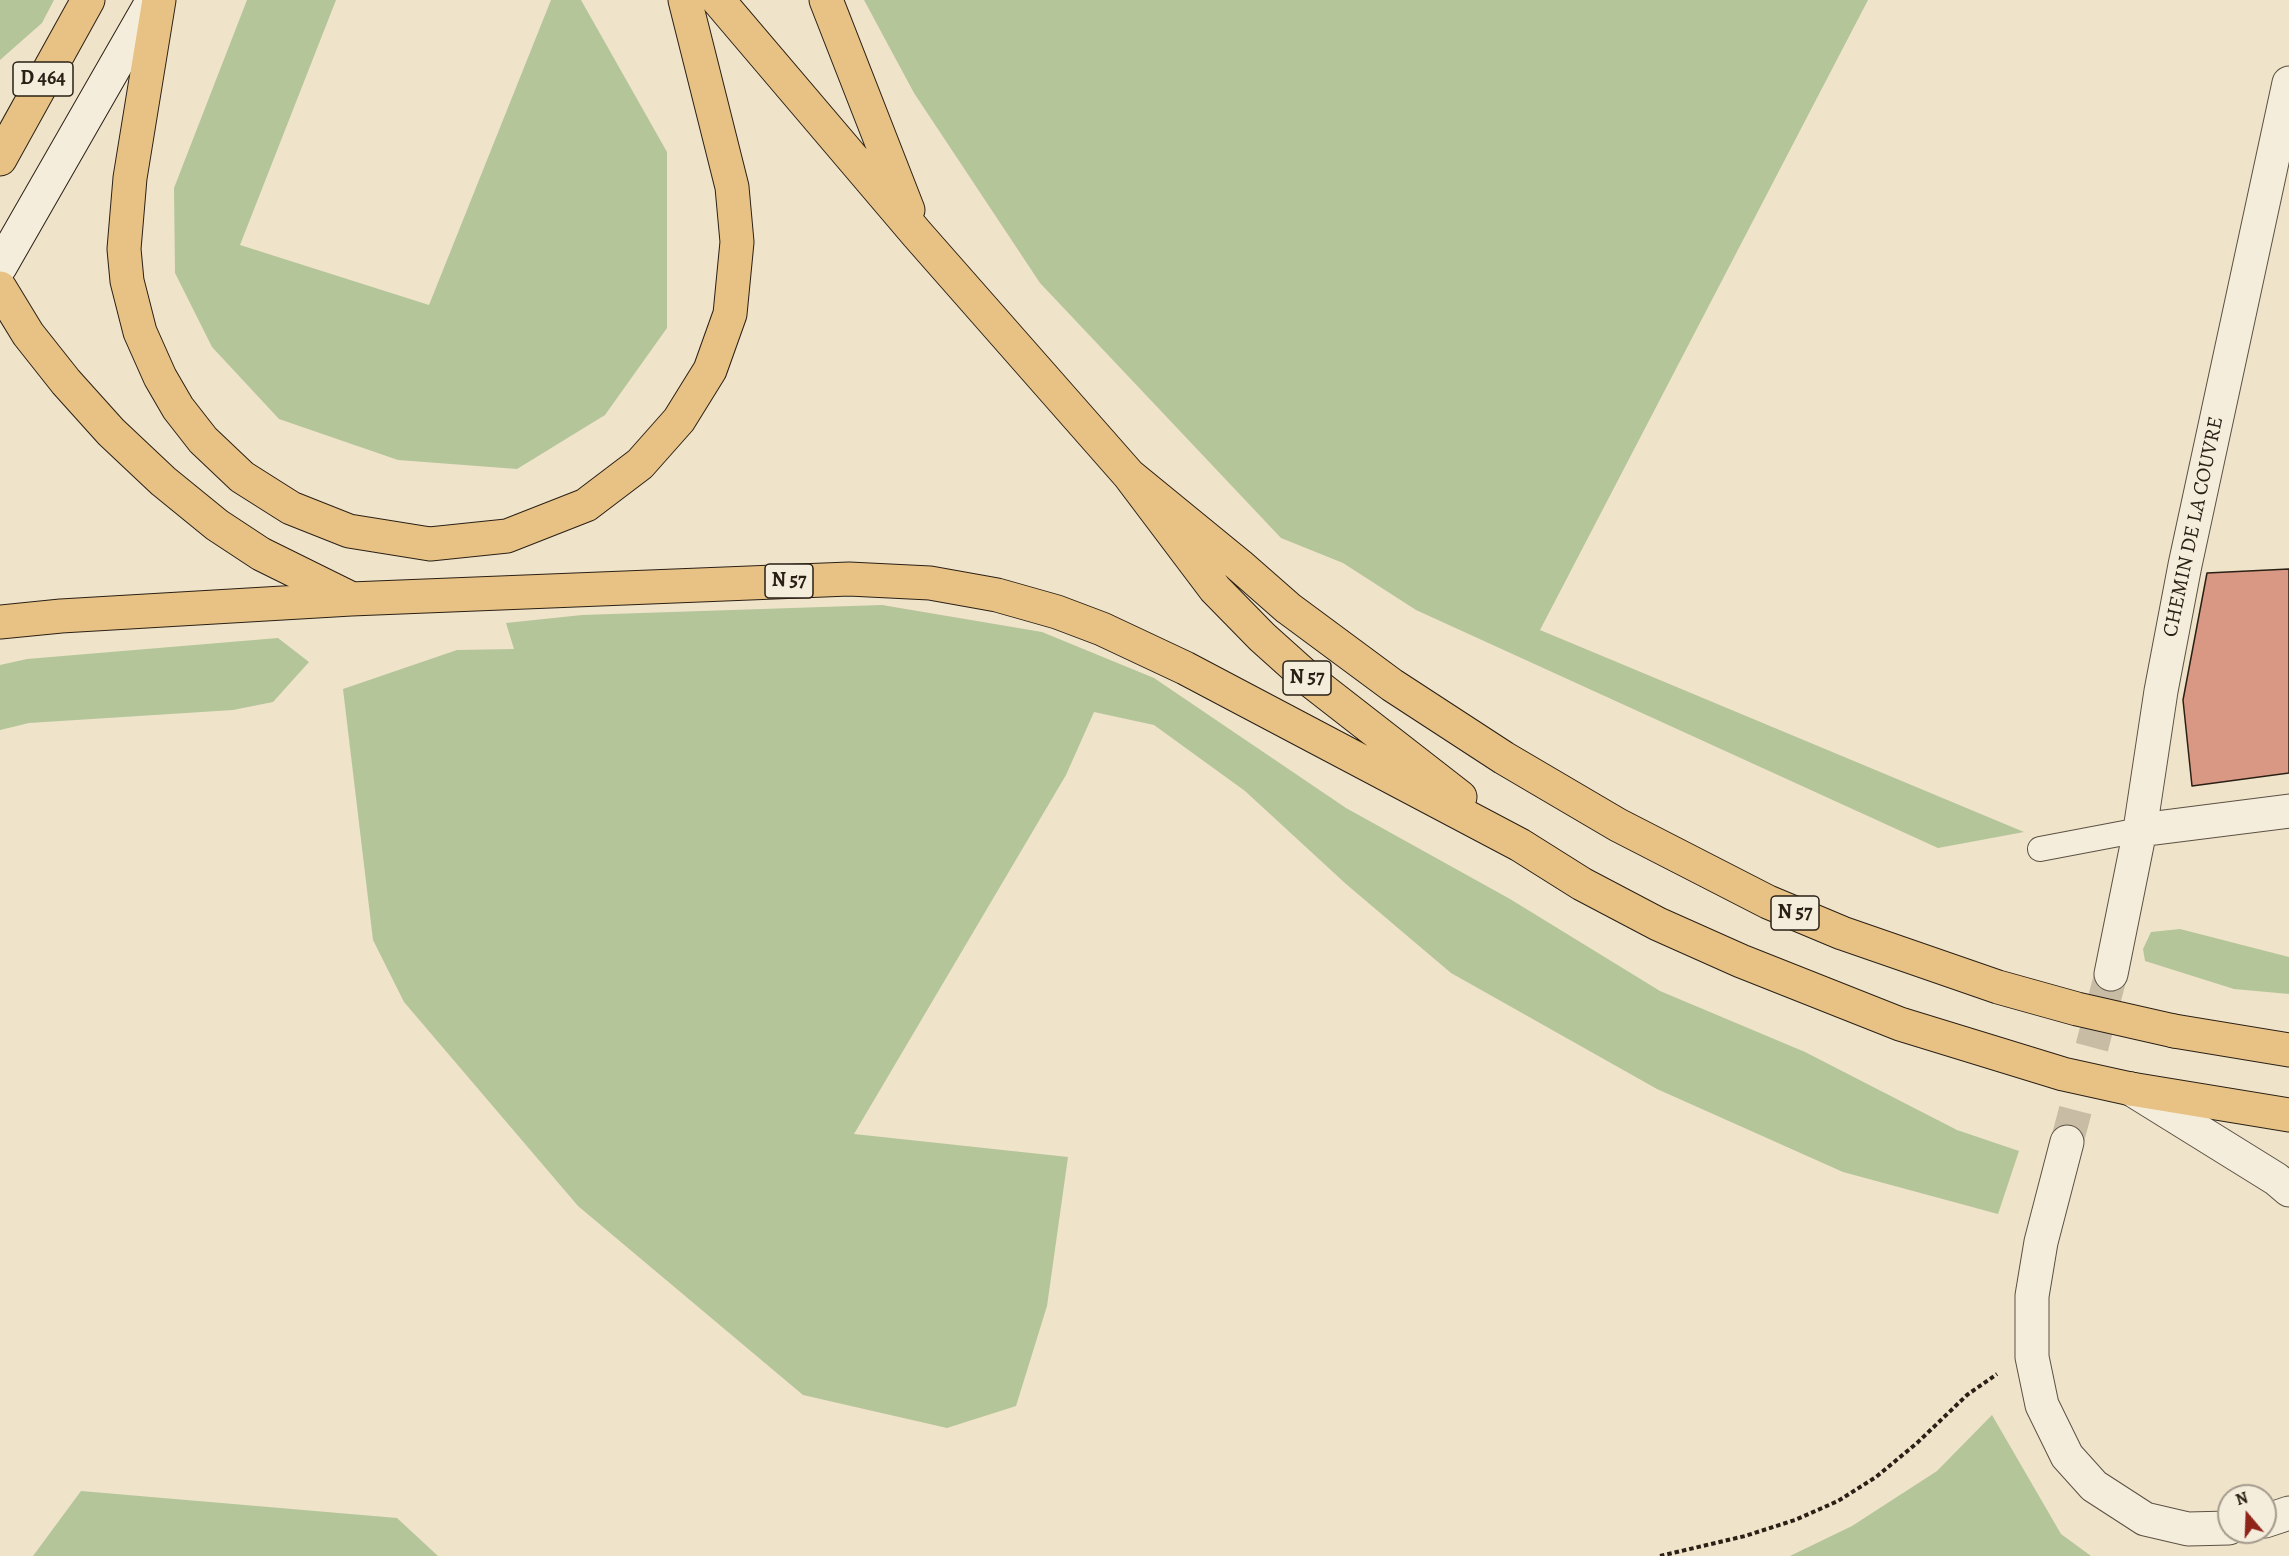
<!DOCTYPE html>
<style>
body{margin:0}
#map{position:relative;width:2289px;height:1556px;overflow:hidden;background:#efe3c9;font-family:Alegreya,serif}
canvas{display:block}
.north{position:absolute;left:2217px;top:1484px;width:60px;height:60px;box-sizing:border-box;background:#f5eddc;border:2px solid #a49b8d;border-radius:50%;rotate:341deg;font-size:16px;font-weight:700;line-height:24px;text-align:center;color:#2a2016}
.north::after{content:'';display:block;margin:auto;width:21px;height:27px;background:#8f2418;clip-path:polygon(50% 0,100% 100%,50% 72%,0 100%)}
</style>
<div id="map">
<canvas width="2289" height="1556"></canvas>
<div class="north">N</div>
</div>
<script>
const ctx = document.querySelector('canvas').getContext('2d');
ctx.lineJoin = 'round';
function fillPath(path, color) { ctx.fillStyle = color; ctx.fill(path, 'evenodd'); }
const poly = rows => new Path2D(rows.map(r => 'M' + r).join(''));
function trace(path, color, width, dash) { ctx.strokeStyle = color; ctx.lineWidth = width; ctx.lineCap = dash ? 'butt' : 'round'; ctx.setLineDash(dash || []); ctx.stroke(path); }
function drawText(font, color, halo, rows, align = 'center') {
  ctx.font = font + ' Alegreya,serif'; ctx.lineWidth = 6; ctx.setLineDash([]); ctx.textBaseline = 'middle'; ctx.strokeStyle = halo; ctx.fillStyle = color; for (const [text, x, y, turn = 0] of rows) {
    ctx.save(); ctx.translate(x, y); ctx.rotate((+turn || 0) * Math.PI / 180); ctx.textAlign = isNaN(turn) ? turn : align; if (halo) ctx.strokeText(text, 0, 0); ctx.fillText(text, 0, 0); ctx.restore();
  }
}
fillPath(poly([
 [0,0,54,0,42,23,0,60],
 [247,0,336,0,240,245,429,305,551,0,581,0,667,152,667,328,605,415,517,469,398,460,279,419,212,347,175,273,174,188],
 [864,0,1868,0,1540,630,2024,832,1938,848,1416,610,1343,563,1281,538,1040,283,914,93],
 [882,605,1042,632,1154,678,1346,808,1510,899,1660,991,1805,1052,1957,1130,2019,1151,1998,1214,1843,1172,1657,1089,1451,973,1346,884,1245,791,1154,725,1094,712,1066,775,854,1134,1068,1157,1047,1306,1016,1406,947,1428,803,1395,578,1206,404,1002,373,940,343,689,457,650,514,649,506,623,582,615],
 [278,638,309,662,273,702,233,710,29,723,0,730,0,665,27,659],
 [2180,929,2289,957,2289,994,2234,989,2145,961,2143,949,2151,932],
 [1992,1415,2061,1534,2091,1556,1790,1556,1852,1526,1937,1471],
 [81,1491,397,1518,438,1556,33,1556]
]), '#b4c59a');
const building = poly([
 [2289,569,2289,773,2192,786,2183,700,2207,573,2289,569]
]);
fillPath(building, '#d89884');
trace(building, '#2a2016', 1.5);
trace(poly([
 [2067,1142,2111,974]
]), '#c8bca5', 33, [33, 16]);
const service = poly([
 [2040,849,2140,830]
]);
const minor = poly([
 [2140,830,2289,811],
 [2111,974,2140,830,2161,691,2185,565,2289,83],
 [2131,1089,2276,1179,2289,1190],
 [2067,1142,2041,1242,2032,1296,2032,1357,2042,1405,2067,1456,2094,1486,2145,1519,2188,1529,2229,1528],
 [2265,1521,2289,1513]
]);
const secondary = poly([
 [0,267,153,0]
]);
const primary = poly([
 [159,0,130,178,124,249,127,281,140,332,160,377,178,408,203,440,242,477,291,508,349,531,430,544,507,536,586,505,640,464,679,420,710,370,730,314,737,242,732,187,685,0],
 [718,0,917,234,1129,475,1215,589,1262,637,1311,681,1460,797],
 [826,0,908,210],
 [0,159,88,0],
 [0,288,28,334,66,382,111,432,163,481,217,525,261,554,350,598],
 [1129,475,1239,565,1288,608,1392,685,1504,758,1618,825,1768,902,1842,933,1998,987,2077,1009,2174,1031],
 [0,622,61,616,351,599,849,579,930,583,997,595,1057,612,1102,629,1185,668,1520,845,1582,884,1658,924,1741,961,1900,1024,2063,1074,2131,1089]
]);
const trunk = poly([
 [2174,1031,2289,1050],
 [2131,1089,2289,1115]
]);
trace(service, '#5b5143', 26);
trace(minor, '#5b5143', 35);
trace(secondary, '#2a2016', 35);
trace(primary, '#2a2016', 35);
trace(trunk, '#2a2016', 35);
trace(poly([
 [1660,1556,1745,1536,1795,1520,1838,1501,1876,1477,1917,1443,1967,1395,1997,1374]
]), '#2a2016', 4, [4.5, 3]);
trace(service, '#f5eddc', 24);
trace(minor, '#f5eddc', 33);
trace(secondary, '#f5eddc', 33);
trace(primary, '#e8c284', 33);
trace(trunk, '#e8c284', 33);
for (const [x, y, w] of [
 [43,79,60],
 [789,581,48],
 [1307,678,48],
 [1795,913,48]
]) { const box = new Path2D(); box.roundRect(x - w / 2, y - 17, w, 34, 4.5); ctx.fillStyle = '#f5eddc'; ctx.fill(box); trace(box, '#2a2016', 1.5); }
drawText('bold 20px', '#2a2016', null, [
 ["D 464",43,79],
 ["N 57",789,581],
 ["N 57",1307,678],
 ["N 57",1795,913]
]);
drawText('21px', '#2a2016', '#f5eddc', [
 ["CHEMIN DE LA COUVRE",2194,527,-78]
]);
</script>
